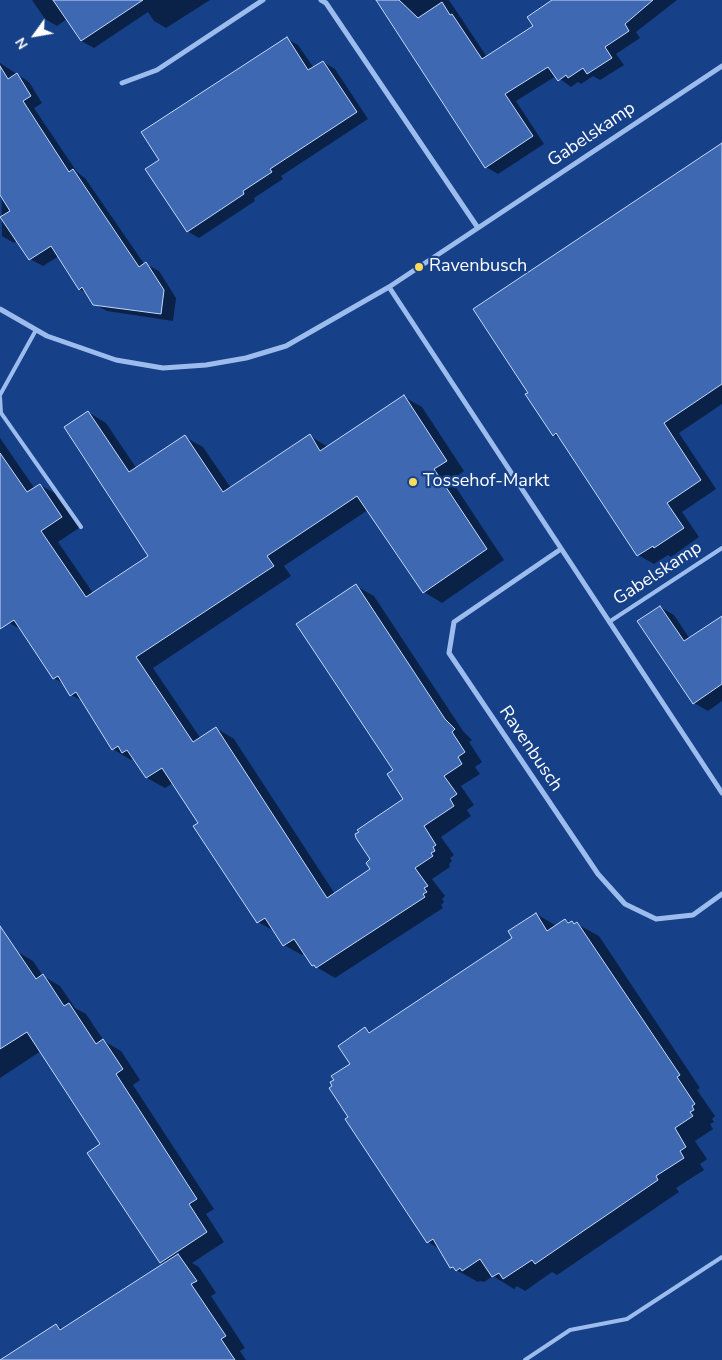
<!DOCTYPE html>
<style>
body{margin:0}
#map{position:relative;width:722px;height:1360px;overflow:hidden;background:#164088;font-family:"Nunito Sans",sans-serif}
canvas{display:block}
.north{position:absolute;left:10px;top:10px;width:50px;height:50px;-webkit-text-stroke:4px #164088;paint-order:stroke;rotate:238deg;font-size:14px;font-weight:700;line-height:20px;text-align:center;color:#fff}
.north::after{content:'';display:block;margin:auto;width:18px;height:22px;background:#fff;clip-path:polygon(50% 0,100% 100%,50% 72%,0 100%)}
</style>
<div id="map">
<canvas width="722" height="1360"></canvas>
<div class="north">N</div>
</div>
<script>
const ctx = document.querySelector('canvas').getContext('2d');
ctx.lineJoin = 'round';
function fillPath(path, color) { ctx.fillStyle = color; ctx.fill(path, 'evenodd'); }
const poly = rows => new Path2D(rows.map(r => 'M' + r).join(''));
function trace(path, color, width, dash) { ctx.strokeStyle = color; ctx.lineWidth = width; ctx.lineCap = dash ? 'butt' : 'round'; ctx.setLineDash(dash || []); ctx.stroke(path); }
function drawText(font, color, halo, rows, align = 'center') {
  ctx.font = font + ' "Nunito Sans",sans-serif'; ctx.lineWidth = 4.5; ctx.setLineDash([]); ctx.textBaseline = 'middle'; ctx.strokeStyle = halo; ctx.fillStyle = color; for (const [text, x, y, turn = 0] of rows) {
    ctx.save(); ctx.translate(x, y); ctx.rotate((+turn || 0) * Math.PI / 180); ctx.textAlign = isNaN(turn) ? turn : align; if (halo) ctx.strokeText(text, 0, 0); ctx.fillText(text, 0, 0); ctx.restore();
  }
}
fillPath(poly([
 [32,0,210,0,166,28,154,21,148,12,94,48,81,41,67,19,57,26,45,19],
 [376,0,449,0,487,57,534,26,555,0,677,0,636,32,640,38,616,54,624,65,600,80,593,76,581,84,578,82,571,87,556,76,516,101,544,144,498,174,486,167],
 [287,39,298,45,314,68,323,62,335,69,368,119,281,176,283,179,254,198,255,201,199,238,187,231,161,160],
 [0,63,29,82,42,103,34,108,77,172,85,178,145,265,146,264,159,271,176,298,173,321,107,311,94,304,87,293,79,289,59,256,43,266,30,259,17,240,14,243,2,236],
 [722,144,722,404,679,433,716,489,682,512,699,537,671,557,668,555,654,564,638,555,562,440,554,435],
 [404,397,422,407,464,471,451,480,504,560,442,603,424,592,368,510,284,566,291,576,153,668,201,739,216,728,234,739,335,894,371,869,371,859,405,800,395,771,356,586,374,596,463,731,472,740,469,742,482,762,475,767,480,774,461,786,474,805,467,810,471,816,441,837,454,855,450,858,452,861,449,864,450,867,432,879,445,896,442,899,444,902,441,905,443,908,335,978,313,965,305,953,302,955,284,945,276,932,258,922,200,823,173,783,165,788,147,778,134,758,131,760,113,749,83,701,71,695,64,684,54,678,22,630,9,623,0,609,0,438,35,489,40,485,58,495,79,528,58,542,93,593,150,556,88,412,106,423,137,469,185,437,203,447,231,488,310,436,328,447],
 [660,607,674,615,690,639,722,617,722,701,708,711,694,703],
 [536,914,557,926,565,920,577,924,599,936,700,1088,697,1090,715,1116,712,1119,714,1122,710,1124,713,1129,695,1141,707,1159,700,1164,704,1170,676,1188,679,1192,557,1275,552,1272,525,1291,517,1286,514,1289,493,1276,484,1282,480,1281,478,1282,451,1267,440,1249,428,1242,350,1118,352,1064,366,1029,372,1033,514,938],
 [16,951,33,961,43,976,60,986,75,1008,86,1014,104,1041,121,1051,140,1080,133,1085,214,1209,206,1214,224,1242,192,1263,199,1267,216,1293,211,1296,245,1348,240,1351,246,1360,2,1360,56,1325,63,1329,164,1264,161,1262,101,1145,41,1051,0,1078,0,961]
]), '#0007');
const building = poly([
 [53,0,143,0,81,41,53,0],
 [376,0,399,0,418,18,442,2,450,15,452,14,482,59,533,26,527,17,552,0,653,0,625,24,629,31,605,47,612,58,587,74,583,68,568,78,566,75,558,81,548,67,505,94,533,136,485,168,376,0],
 [287,37,308,70,323,61,357,112,270,169,272,172,243,191,244,194,187,232,145,169,159,160,141,132,287,37],
 [0,66,8,79,17,73,31,96,23,101,69,172,73,169,139,267,146,262,164,290,161,314,93,305,82,287,79,290,51,246,29,260,0,217,10,211,0,195,0,66],
 [722,143,722,384,664,423,701,480,667,503,684,528,654,548,653,546,637,556,556,433,553,436,525,394,528,393,473,309,722,143],
 [404,395,447,461,434,469,487,549,423,593,357,496,267,556,274,566,136,657,193,742,216,727,327,898,370,869,366,863,370,859,356,838,355,834,359,832,357,830,403,799,387,774,393,770,296,624,356,584,445,719,455,729,452,732,465,752,458,757,462,764,444,776,457,794,450,799,454,806,424,826,436,845,433,847,435,851,431,853,433,856,415,868,428,886,424,888,427,892,423,894,425,897,316,968,314,965,312,966,294,939,283,946,265,918,257,923,193,826,198,823,162,768,146,778,127,750,122,753,118,746,112,750,76,692,70,696,58,676,53,679,14,620,0,629,0,453,27,492,40,484,62,517,41,531,86,597,148,556,64,427,88,411,129,472,185,435,223,492,310,434,320,451,404,395],
 [660,606,684,641,722,616,722,684,693,704,637,621,660,606],
 [536,913,547,931,565,919,568,923,572,921,574,924,577,922,680,1075,677,1077,695,1104,692,1106,694,1110,690,1112,693,1116,675,1128,686,1147,680,1151,684,1158,656,1176,658,1180,535,1264,532,1260,503,1279,499,1273,492,1277,480,1259,462,1271,460,1268,456,1271,453,1267,450,1268,433,1239,427,1243,345,1119,348,1117,329,1088,332,1086,330,1082,334,1080,331,1076,350,1064,338,1046,365,1027,369,1033,512,938,508,931,536,913],
 [0,926,36,979,43,974,64,1006,69,1003,96,1044,103,1039,123,1069,116,1074,197,1199,189,1204,207,1232,160,1263,87,1153,100,1144,27,1032,0,1049,0,926],
 [178,1254,197,1281,191,1284,226,1336,221,1339,235,1360,0,1360,56,1324,60,1330,178,1254]
]);
fillPath(building, '#3e69b2');
trace(building, '#c3d8fa', 1);
trace(poly([
 [0,395,36,330],
 [0,397,1,413,81,527],
 [609,622,722,548],
 [525,1360,570,1330,627,1319,722,1257]
]), '#9dbcee', 4);
trace(poly([
 [321,0,326,3,478,228],
 [122,83,157,70,263,0],
 [389,287,722,793],
 [0,309,47,336,116,360,163,368,206,365,246,358,286,346,389,287,722,66],
 [561,549,454,622,449,653,598,874,625,904,656,919,693,915,722,894]
]), '#9dbcee', 5);
for (const [x, y, r, color] of [
 [419,267,5,"#ffdb5a"],
 [413,482,5,"#ffdb5a"]
]) { const dot = new Path2D(); dot.arc(x, y, r, 0, 2 * Math.PI); ctx.fillStyle = color; ctx.fill(dot); trace(dot, '#164088', 2); }
drawText('18px', '#fff', '#164088', [
 ["Gabelskamp",592,135,-34],
 ["Gabelskamp",658,574,-33],
 ["Ravenbusch",530,749,56]
]);
drawText('18px', '#fff', '#164088', [
 ["Ravenbusch",429,267],
 ["Tossehof-Markt",423,482]
], 'left');
</script>
